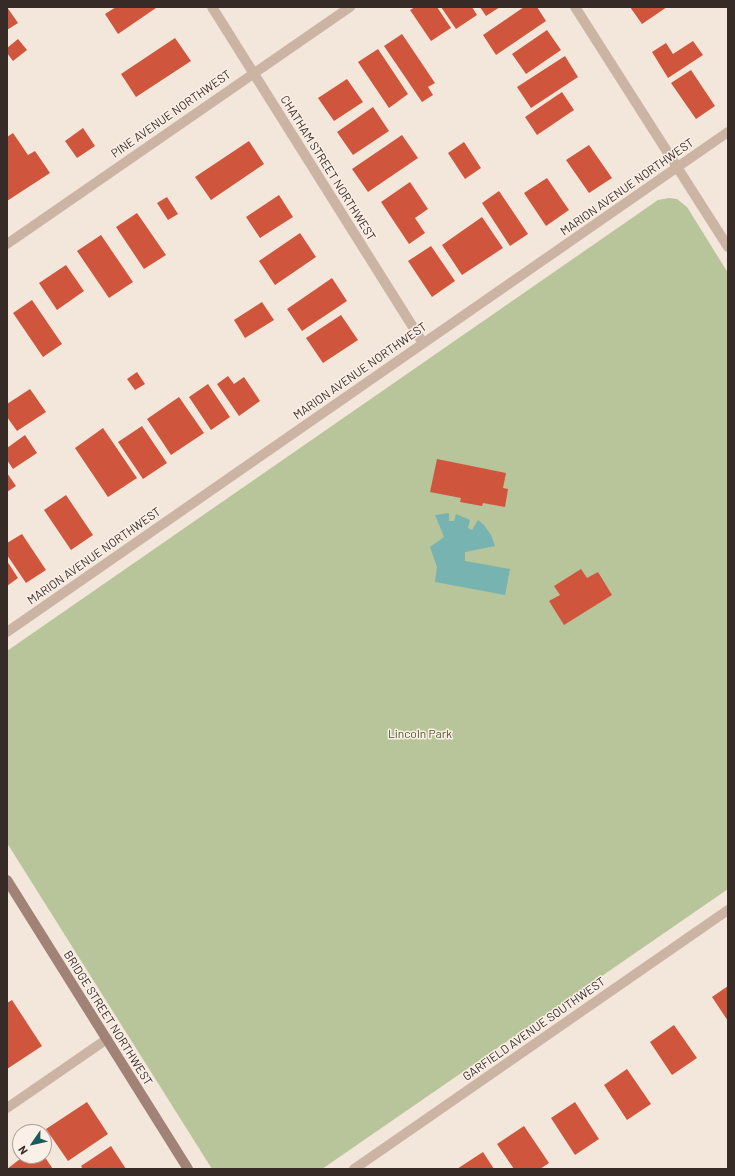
<!DOCTYPE html>
<style>
body{margin:0}
#map{position:relative;width:735px;height:1176px;overflow:hidden;background:#f3e6da;font-family:Barlow,sans-serif}
canvas{display:block}
.frame{position:absolute;inset:0;border:8px solid #372b27;pointer-events:none}
.north{position:absolute;left:12px;top:1124px;width:40px;height:40px;box-sizing:border-box;background:#fbf0e7;border:1px solid #ada19a;border-radius:50%;rotate:236deg;font-size:11px;font-weight:700;line-height:16px;text-align:center;color:#372b27}
.north::after{content:'';display:block;margin:auto;width:14px;height:18px;background:#195c5c;clip-path:polygon(50% 0,100% 100%,50% 72%,0 100%)}
</style>
<div id="map">
<canvas width="735" height="1176"></canvas>
<div class="frame"></div>
<div class="north">N</div>
</div>
<script>
const ctx = document.querySelector('canvas').getContext('2d');
ctx.lineJoin = 'round';
function fillPath(path, color) { ctx.fillStyle = color; ctx.fill(path, 'evenodd'); }
const poly = rows => new Path2D(rows.map(r => 'M' + r).join(''));
function trace(path, color, width, dash) { ctx.strokeStyle = color; ctx.lineWidth = width; ctx.lineCap = dash ? 'butt' : 'round'; ctx.setLineDash(dash || []); ctx.stroke(path); }
function drawText(font, color, halo, rows, align = 'center') {
  ctx.font = font + ' Barlow,sans-serif'; ctx.lineWidth = 3; ctx.setLineDash([]); ctx.textBaseline = 'middle'; ctx.strokeStyle = halo; ctx.fillStyle = color; for (const [text, x, y, turn = 0] of rows) {
    ctx.save(); ctx.translate(x, y); ctx.rotate((+turn || 0) * Math.PI / 180); ctx.textAlign = isNaN(turn) ? turn : align; if (halo) ctx.strokeText(text, 0, 0); ctx.fillText(text, 0, 0); ctx.restore();
  }
}
fillPath(poly([
 [669,198,677,199,687,207,728,273,728,889,322,1169,212,1169,7,843,7,651,658,200]
]), '#b8c499');
fillPath(poly([
 [449,513,449,521,454,521,456,514,470,520,468,528,472,530,478,520,484,525,491,535,495,546,465,552,465,561,510,569,505,595,435,582,437,567,430,547,444,537,435,515]
]), '#77b3b1');
fillPath(poly([
 [7,7,18,23,7,30],
 [116,7,155,7,156,8,118,34,105,14],
 [415,7,437,7,451,28,431,41,410,10],
 [441,7,472,7,477,15,456,29],
 [480,7,500,7,486,16],
 [524,7,537,7,546,21,496,55,483,35],
 [630,7,667,7,642,24],
 [547,30,561,50,526,74,512,54],
 [402,34,435,83,428,87,433,95,422,102,384,46],
 [175,38,191,61,136,97,121,74],
 [18,39,27,50,13,61,7,53,7,48],
 [693,41,703,55,668,78,652,52,666,43,673,54],
 [378,49,408,94,389,108,358,62],
 [565,56,578,77,531,108,517,87],
 [691,70,715,106,696,119,671,83],
 [347,79,363,102,334,121,318,98],
 [562,92,574,110,537,135,525,117],
 [373,107,389,131,353,155,337,132],
 [83,128,95,146,77,158,65,141],
 [13,133,28,155,35,151,50,173,7,201,7,137],
 [402,135,418,158,368,192,352,169],
 [249,141,264,164,211,200,195,177],
 [464,142,481,168,465,179,448,153],
 [589,145,612,178,589,193,566,160],
 [547,178,569,210,546,226,524,193],
 [410,182,428,209,415,218,425,233,409,244,381,202],
 [499,191,528,234,510,246,482,203],
 [279,195,293,217,260,238,246,217],
 [167,197,178,214,168,220,157,203],
 [137,213,166,255,144,269,116,227],
 [482,217,503,248,462,275,442,245],
 [300,233,316,257,275,285,259,261],
 [101,235,133,282,109,298,77,251],
 [431,246,455,281,432,297,408,261],
 [66,265,84,291,57,310,39,283],
 [332,278,347,301,302,331,287,309],
 [32,300,62,344,43,357,13,313],
 [262,302,274,320,245,338,234,320],
 [341,315,358,340,323,363,306,338],
 [137,372,145,384,135,390,127,379],
 [228,376,234,384,244,377,260,401,239,416,217,384],
 [208,384,230,417,211,430,189,397],
 [30,389,46,412,17,431,7,417,7,404],
 [179,397,204,433,171,455,147,419],
 [142,426,167,463,143,479,118,442],
 [103,428,137,478,108,497,75,448],
 [25,435,37,453,13,469,7,460,7,448],
 [437,459,506,473,503,488,508,489,505,507,483,503,482,506,460,502,461,498,430,492],
 [7,473,16,486,7,492],
 [66,495,93,535,71,550,44,510],
 [22,534,46,570,26,583,7,555,7,543],
 [7,561,18,578,7,586],
 [581,569,587,578,598,572,612,595,564,625,549,601,560,595,554,586],
 [728,986,728,1021,712,997],
 [12,1000,42,1046,7,1069,7,1003],
 [674,1025,697,1058,672,1075,650,1042],
 [627,1069,651,1104,627,1120,604,1085],
 [87,1102,108,1134,68,1161,46,1129],
 [575,1102,599,1139,575,1155,551,1118],
 [524,1126,549,1163,540,1169,514,1169,497,1144],
 [111,1146,126,1169,83,1169,81,1166],
 [483,1152,494,1169,457,1169],
 [24,1156,44,1156,53,1169,7,1169]
]), '#cf563d');
trace(poly([
 [212,7,423,343],
 [575,7,728,247],
 [7,244,350,7],
 [7,632,728,132],
 [7,1108,107,1039],
 [354,1169,728,910]
]), '#ccb4a5', 10);
trace(poly([
 [7,880,188,1169]
]), '#a08276', 10);
drawText('12px', '#372b27', '#fbf0e7', [
 ["PINE AVENUE NORTHWEST",171,114,-35],
 ["CHATHAM STREET NORTHWEST",328,168,58],
 ["MARION AVENUE NORTHWEST",627,187,-35],
 ["MARION AVENUE NORTHWEST",360,371,-35],
 ["MARION AVENUE NORTHWEST",94,556,-35],
 ["BRIDGE STREET NORTHWEST",108,1018,58],
 ["GARFIELD AVENUE SOUTHWEST",534,1029,-35]
]);
drawText('12px', '#4a5829', '#fbf0e7', [
 ["Lincoln Park",420,734]
]);
</script>
